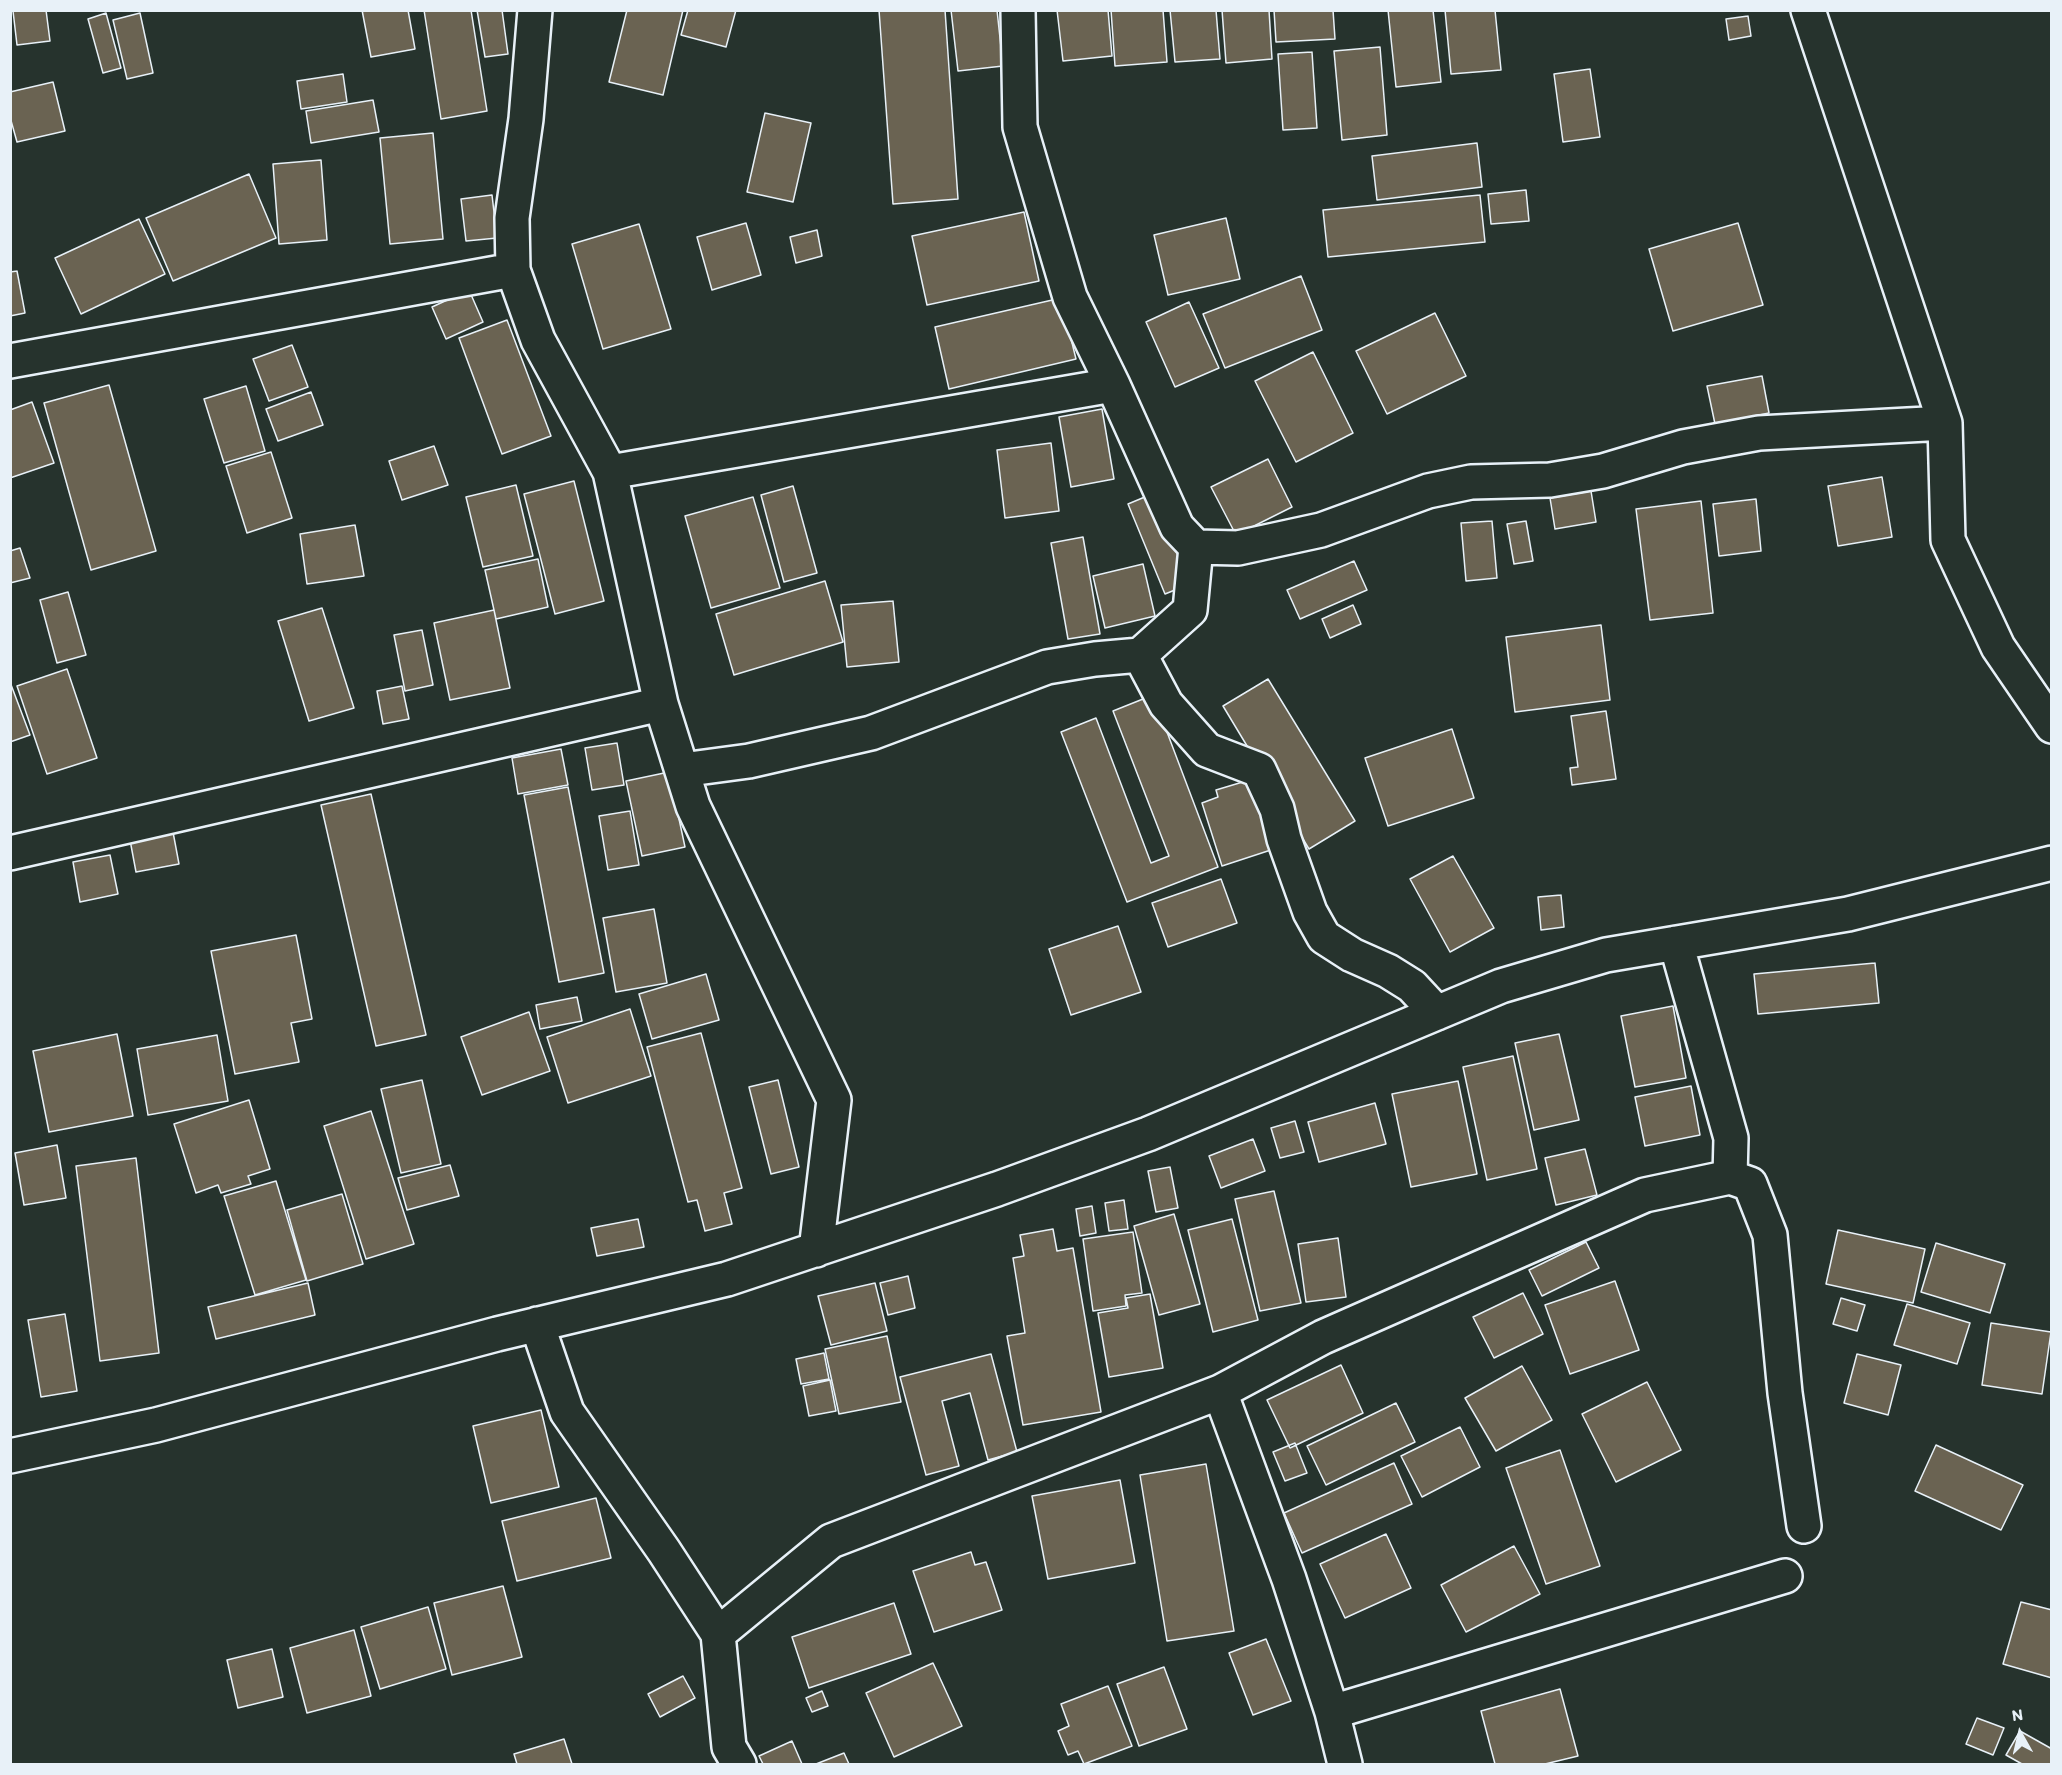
<!DOCTYPE html>
<style>
body{margin:0}
#map{position:relative;width:2062px;height:1775px;overflow:hidden;background:#26332d;font-family:Itim,sans-serif}
canvas{display:block}
.frame{position:absolute;inset:0;border:12px solid #e8f1f8;pointer-events:none}
.north{position:absolute;left:1990px;top:1703px;width:60px;height:60px;-webkit-text-stroke:4px #26332d;paint-order:stroke;rotate:352deg;font-size:16px;font-weight:700;line-height:24px;text-align:center;color:#e8f1f8}
.north::after{content:'';display:block;margin:auto;width:21px;height:27px;background:#e8f1f8;clip-path:polygon(50% 0,100% 100%,50% 72%,0 100%)}
</style>
<div id="map">
<canvas width="2062" height="1775"></canvas>
<div class="frame"></div>
<div class="north">N</div>
</div>
<script>
const ctx = document.querySelector('canvas').getContext('2d');
ctx.lineJoin = 'round';
function fillPath(path, color) { ctx.fillStyle = color; ctx.fill(path, 'evenodd'); }
const poly = rows => new Path2D(rows.map(r => 'M' + r).join(''));
function trace(path, color, width, dash) { ctx.strokeStyle = color; ctx.lineWidth = width; ctx.lineCap = dash ? 'butt' : 'round'; ctx.setLineDash(dash || []); ctx.stroke(path); }
const building = poly([
 [46,10,50,41,17,45,13,11,46,10],
 [362,10,408,10,415,49,371,57,362,10],
 [424,10,471,10,487,111,441,119,424,10],
 [477,10,502,10,508,54,485,57,477,10],
 [627,10,683,10,663,95,609,82,627,10],
 [688,10,736,10,726,47,681,35,688,10],
 [879,10,945,10,958,199,893,204,879,10],
 [951,10,997,10,1003,66,958,71,951,10],
 [1057,10,1108,10,1112,56,1063,61,1057,10],
 [1111,10,1163,10,1167,62,1115,66,1111,10],
 [1170,10,1216,10,1220,59,1175,62,1170,10],
 [1222,10,1269,10,1272,59,1226,63,1222,10],
 [1274,10,1333,10,1335,39,1276,42,1274,10],
 [1388,10,1433,10,1441,82,1396,87,1388,10],
 [1445,10,1495,10,1501,70,1451,74,1445,10],
 [106,13,121,68,103,73,88,19,106,13],
 [140,13,153,73,127,79,113,20,140,13],
 [1748,16,1751,36,1729,40,1726,19,1748,16],
 [1380,47,1387,135,1342,140,1334,51,1380,47],
 [1312,52,1317,128,1283,130,1278,54,1312,52],
 [1590,69,1600,137,1563,142,1554,74,1590,69],
 [343,74,347,102,301,109,297,81,343,74],
 [53,82,65,131,17,142,10,117,10,92,53,82],
 [373,100,379,132,311,143,306,111,373,100],
 [765,113,811,123,793,202,747,192,765,113],
 [433,133,443,239,390,244,380,138,433,133],
 [1477,143,1482,187,1377,200,1372,156,1477,143],
 [321,160,327,240,279,244,273,164,321,160],
 [249,174,276,238,173,281,146,218,249,174],
 [1526,190,1529,221,1491,224,1488,194,1526,190],
 [492,195,497,238,466,241,461,199,492,195],
 [1480,195,1485,242,1328,257,1323,210,1480,195],
 [1024,212,1039,281,927,305,912,236,1024,212],
 [1226,218,1240,279,1168,295,1154,235,1226,218],
 [139,219,165,274,81,314,55,258,139,219],
 [746,223,761,275,712,290,697,237,746,223],
 [1738,223,1763,305,1673,331,1649,249,1738,223],
 [639,224,671,329,603,349,572,244,639,224],
 [817,230,822,256,796,263,790,237,817,230],
 [17,271,25,313,10,316,10,272,17,271],
 [1301,276,1322,330,1225,368,1203,314,1301,276],
 [469,290,483,322,446,339,432,307,469,290],
 [1061,298,1076,359,949,389,935,327,1061,298],
 [1189,302,1219,368,1175,387,1146,322,1189,302],
 [1435,313,1466,376,1387,414,1356,351,1435,313],
 [507,320,551,436,502,454,459,338,507,320],
 [292,345,308,387,269,401,253,359,292,345],
 [1313,352,1353,433,1296,462,1255,381,1313,352],
 [1762,376,1769,413,1715,424,1707,386,1762,376],
 [109,385,156,551,91,570,44,403,109,385],
 [246,386,265,451,224,463,204,399,246,386],
 [311,392,323,425,278,441,266,409,311,392],
 [32,402,54,463,10,478,10,410,32,402],
 [1102,409,1114,479,1071,487,1059,417,1102,409],
 [1051,443,1059,511,1005,518,997,450,1051,443],
 [434,446,448,485,402,500,389,461,434,446],
 [271,452,292,518,247,533,226,466,271,452],
 [1268,459,1292,507,1236,535,1211,487,1268,459],
 [1882,477,1892,537,1838,546,1828,486,1882,477],
 [574,481,604,601,555,614,524,494,574,481],
 [516,485,533,556,483,567,466,497,516,485],
 [793,486,817,573,784,582,761,495,793,486],
 [1591,491,1596,522,1555,529,1550,498,1591,491],
 [1152,494,1190,584,1165,594,1128,504,1152,494],
 [753,497,780,588,711,608,685,516,753,497],
 [1756,499,1761,551,1719,556,1713,504,1756,499],
 [1701,501,1713,613,1650,620,1636,509,1701,501],
 [1492,521,1497,578,1466,581,1461,523,1492,521],
 [1526,521,1533,561,1514,564,1507,524,1526,521],
 [355,525,364,576,307,584,300,534,355,525],
 [1083,537,1100,634,1068,639,1051,543,1083,537],
 [20,548,30,578,10,583,10,551,20,548],
 [538,559,548,607,496,619,485,570,538,559],
 [1354,561,1367,590,1300,619,1287,590,1354,561],
 [1143,564,1155,616,1105,628,1093,576,1143,564],
 [825,581,843,642,734,675,716,614,825,581],
 [68,592,86,655,57,663,40,600,68,592],
 [893,601,899,662,847,667,841,605,893,601],
 [1353,605,1361,624,1330,638,1322,619,1353,605],
 [322,608,354,708,309,721,278,621,322,608],
 [494,610,510,688,450,700,434,623,494,610],
 [1601,625,1610,700,1515,712,1506,637,1601,625],
 [422,630,433,685,405,691,394,635,422,630],
 [67,669,97,758,47,774,17,686,67,669],
 [1268,679,1355,821,1309,849,1223,706,1268,679],
 [10,682,30,735,10,742,10,682],
 [402,686,409,719,383,724,377,691,402,686],
 [1153,695,1218,867,1127,902,1061,732,1096,718,1151,863,1169,856,1113,711,1153,695],
 [1606,711,1616,779,1572,785,1570,768,1578,767,1571,716,1606,711],
 [1452,729,1474,798,1388,826,1365,758,1452,729],
 [617,743,624,785,592,790,585,748,617,743],
 [561,749,568,785,518,794,512,758,561,749],
 [669,772,685,847,642,856,626,781,669,772],
 [1246,781,1248,787,1262,783,1283,846,1222,866,1202,803,1218,797,1216,790,1246,781],
 [568,787,604,973,559,982,524,795,568,787],
 [371,794,426,1035,376,1046,321,805,371,794],
 [630,811,639,865,608,870,599,816,630,811],
 [173,832,179,864,136,872,130,840,173,832],
 [110,855,118,894,80,902,73,862,110,855],
 [1453,856,1494,928,1450,952,1410,879,1453,856],
 [1221,879,1237,923,1168,947,1152,903,1221,879],
 [1561,895,1564,927,1541,930,1538,897,1561,895],
 [654,909,667,983,616,992,603,918,654,909],
 [1118,926,1141,992,1071,1015,1049,949,1118,926],
 [296,935,312,1019,291,1023,299,1062,235,1074,211,951,296,935],
 [1875,963,1879,1003,1758,1014,1754,974,1875,963],
 [706,974,719,1020,652,1039,639,994,706,974],
 [577,997,582,1021,540,1029,536,1005,577,997],
 [1673,1006,1686,1078,1635,1087,1621,1016,1673,1006],
 [630,1009,651,1076,568,1103,547,1037,630,1009],
 [529,1012,550,1071,482,1095,461,1037,529,1012],
 [701,1033,742,1188,724,1193,732,1224,705,1231,697,1200,688,1202,647,1047,701,1033],
 [117,1034,133,1116,49,1132,33,1051,117,1034],
 [1559,1034,1579,1120,1534,1130,1515,1043,1559,1034],
 [217,1035,228,1101,148,1115,137,1049,217,1035],
 [1513,1056,1537,1169,1487,1180,1463,1067,1513,1056],
 [422,1080,441,1164,401,1173,381,1089,422,1080],
 [778,1080,799,1167,771,1174,749,1087,778,1080],
 [1458,1081,1477,1174,1411,1187,1392,1094,1458,1081],
 [1691,1086,1700,1135,1645,1146,1635,1097,1691,1086],
 [249,1100,270,1169,248,1176,251,1184,221,1193,218,1185,196,1193,174,1124,249,1100],
 [1375,1103,1386,1144,1319,1162,1308,1122,1375,1103],
 [371,1111,414,1244,366,1259,324,1126,371,1111],
 [1295,1121,1304,1152,1280,1158,1271,1128,1295,1121],
 [1253,1139,1265,1171,1221,1188,1209,1156,1253,1139],
 [57,1145,66,1198,24,1205,15,1153,57,1145],
 [1585,1149,1597,1195,1556,1205,1545,1158,1585,1149],
 [136,1158,159,1353,100,1361,76,1166,136,1158],
 [450,1165,459,1196,407,1210,398,1178,450,1165],
 [1170,1167,1178,1208,1156,1212,1148,1171,1170,1167],
 [276,1181,306,1280,255,1295,224,1196,276,1181],
 [1274,1191,1301,1303,1260,1311,1235,1199,1274,1191],
 [342,1194,363,1264,307,1281,287,1210,342,1194],
 [1124,1200,1128,1229,1109,1231,1105,1203,1124,1200],
 [1092,1206,1096,1233,1080,1236,1076,1209,1092,1206],
 [1174,1214,1200,1304,1159,1315,1134,1226,1174,1214],
 [638,1219,644,1247,597,1256,591,1228,638,1219],
 [1232,1219,1258,1320,1213,1332,1188,1230,1232,1219],
 [1053,1229,1057,1251,1073,1248,1101,1412,1023,1425,1007,1336,1025,1333,1013,1258,1024,1256,1020,1235,1053,1229],
 [1838,1230,1925,1249,1913,1303,1826,1284,1838,1230],
 [1133,1232,1142,1293,1125,1295,1126,1306,1093,1311,1083,1239,1133,1232],
 [1338,1238,1346,1297,1306,1302,1298,1244,1338,1238],
 [1586,1242,1599,1268,1542,1296,1529,1270,1586,1242],
 [1936,1243,2005,1264,1990,1313,1921,1292,1936,1243],
 [908,1276,915,1308,888,1315,880,1283,908,1276],
 [1615,1281,1639,1350,1570,1374,1545,1305,1615,1281],
 [308,1283,315,1315,216,1339,208,1307,308,1283],
 [875,1283,887,1331,831,1345,818,1296,875,1283],
 [1523,1293,1543,1334,1494,1358,1473,1317,1523,1293],
 [1150,1294,1163,1368,1109,1377,1098,1313,1128,1308,1126,1298,1150,1294],
 [1841,1298,1865,1305,1857,1331,1833,1324,1841,1298],
 [1907,1304,1970,1323,1957,1364,1894,1345,1907,1304],
 [65,1314,77,1391,41,1397,28,1320,65,1314],
 [1991,1323,2051,1332,2042,1394,1982,1385,1991,1323],
 [887,1336,901,1402,839,1414,825,1349,887,1336],
 [824,1353,829,1379,801,1384,796,1359,824,1353],
 [991,1354,1017,1452,988,1460,970,1393,942,1401,959,1466,926,1475,900,1377,991,1354],
 [1857,1354,1901,1365,1888,1415,1844,1403,1857,1354],
 [1341,1365,1363,1413,1290,1448,1267,1400,1341,1365],
 [1522,1366,1552,1420,1496,1451,1465,1398,1522,1366],
 [830,1380,836,1411,809,1416,803,1386,830,1380],
 [1647,1382,1681,1450,1616,1482,1582,1414,1647,1382],
 [1396,1403,1415,1442,1326,1485,1307,1446,1396,1403],
 [541,1410,559,1487,491,1503,473,1426,541,1410],
 [1460,1427,1480,1467,1422,1497,1401,1456,1460,1427],
 [1295,1443,1307,1473,1285,1481,1273,1452,1295,1443],
 [1936,1445,2023,1485,2001,1530,1915,1491,1936,1445],
 [1560,1450,1600,1566,1546,1584,1506,1468,1560,1450],
 [1394,1463,1412,1504,1302,1553,1284,1513,1394,1463],
 [1206,1464,1234,1631,1167,1641,1140,1475,1206,1464],
 [1120,1480,1135,1563,1048,1579,1032,1496,1120,1480],
 [596,1498,611,1558,517,1581,502,1521,596,1498],
 [1386,1534,1411,1588,1345,1618,1320,1564,1386,1534],
 [1514,1546,1540,1594,1466,1632,1441,1585,1514,1546],
 [971,1552,975,1565,986,1562,1002,1610,934,1632,913,1571,971,1552],
 [503,1586,522,1657,452,1675,434,1603,503,1586],
 [2021,1602,2052,1610,2052,1678,2003,1664,2021,1602],
 [894,1603,911,1654,809,1688,792,1637,894,1603],
 [428,1607,446,1669,380,1689,361,1627,428,1607],
 [354,1630,371,1696,307,1713,290,1648,354,1630],
 [1266,1639,1291,1701,1253,1715,1229,1653,1266,1639],
 [272,1649,283,1697,238,1708,227,1660,272,1649],
 [933,1663,962,1726,894,1757,866,1693,933,1663],
 [1164,1667,1187,1729,1139,1746,1117,1684,1164,1667],
 [683,1676,695,1698,660,1717,648,1694,683,1676],
 [1108,1686,1132,1746,1084,1764,1078,1751,1068,1755,1058,1731,1069,1726,1061,1704,1108,1686],
 [1560,1689,1578,1756,1545,1764,1495,1764,1481,1711,1560,1689],
 [822,1691,828,1706,812,1712,806,1698,822,1691],
 [1977,1718,2004,1728,1993,1755,1966,1744,1977,1718],
 [2020,1731,2052,1749,2052,1764,2022,1764,2006,1755,2020,1731],
 [564,1739,572,1764,517,1764,514,1754,564,1739],
 [792,1741,802,1764,763,1764,759,1756,792,1741],
 [844,1753,849,1764,816,1764,844,1753]
]);
fillPath(building, '#6a6352');
trace(building, '#e8f1f8', 1.5);
const minor = poly([
 [535,10,526,119,512,218,513,270,538,340,610,472,661,704,693,806,834,1100,816,1250],
 [1018,10,1020,127,1070,297,1113,385,1177,527,1196,547,1238,548,1321,530,1428,491,1471,482,1550,480,1603,471,1683,447,1759,433,1945,423],
 [1808,10,1945,423,1948,540,1998,647,2052,726],
 [10,361,513,270],
 [610,472,1113,385],
 [1140,655,1166,704,1207,750,1259,770,1277,809,1284,839,1310,912,1324,937,1352,955,1388,971,1412,986,1437,1013],
 [682,770,749,761,871,733,1047,667,1095,659,1140,655,1190,610,1196,547],
 [10,853,661,704],
 [1730,1177,1750,1184,1770,1235,1785,1393,1804,1526],
 [537,1324,567,1412,664,1551,718,1634,729,1747,739,1764],
 [1220,1392,1289,1579,1332,1712,1345,1764],
 [10,1456,156,1425,497,1334,727,1279,997,1189,1148,1134,1501,986,1606,955,1848,914,2052,863],
 [718,1634,831,1541,1220,1392,1323,1337,1645,1195,1730,1177,1731,1138,1676,943],
 [1332,1712,1785,1576]
]);
trace(minor, '#e8f1f8', 38);
trace(minor, '#26332d', 33);
</script>
